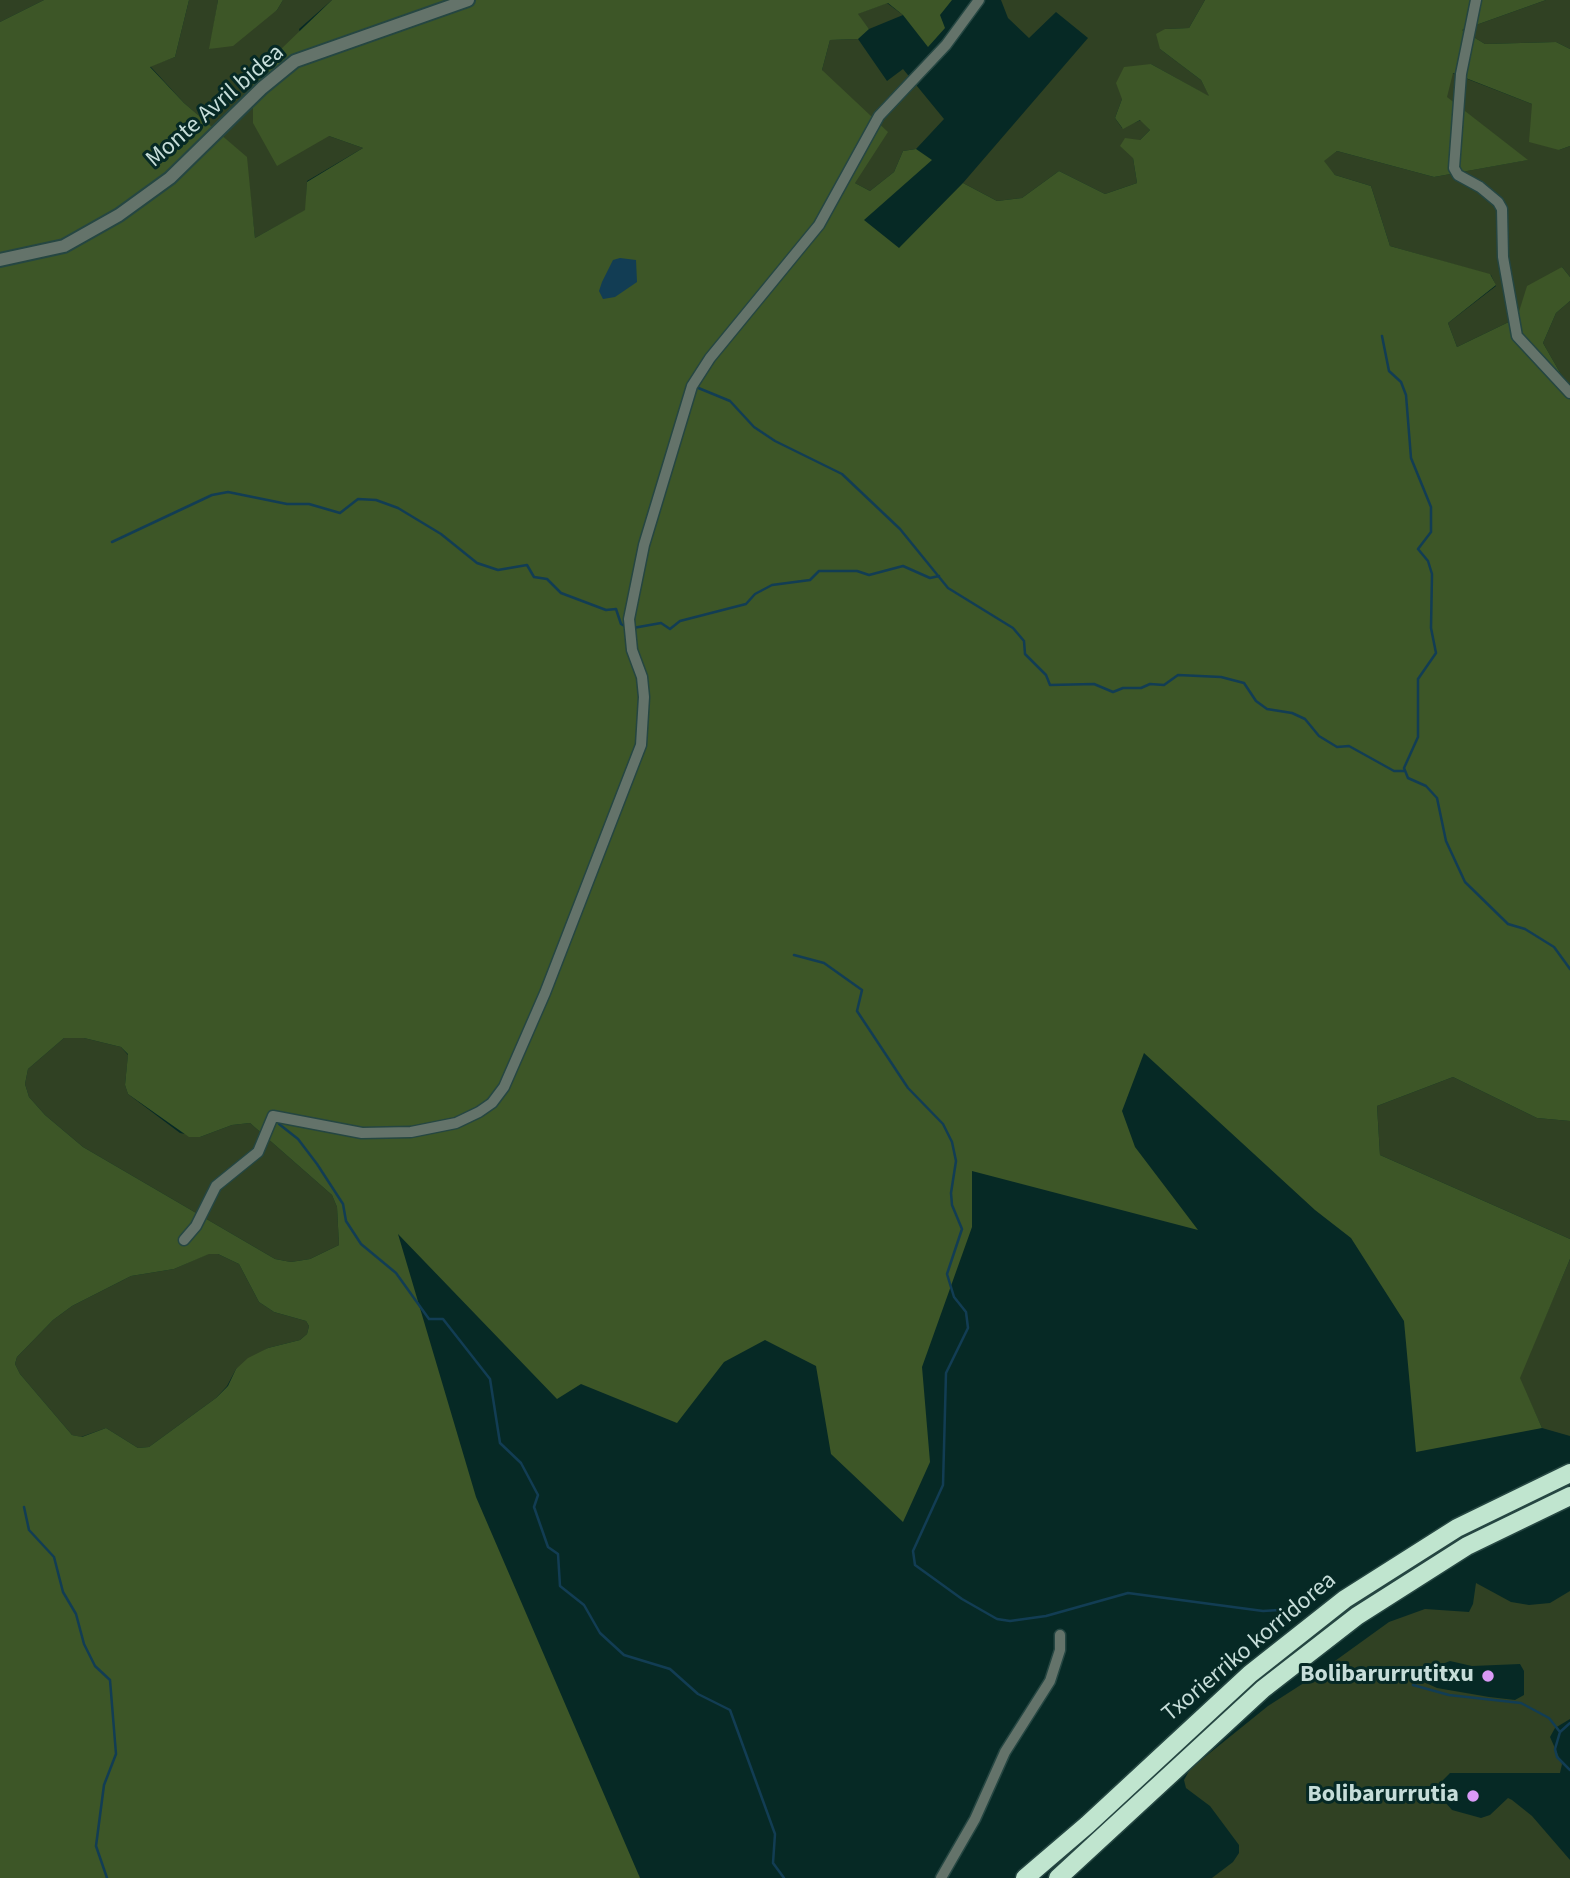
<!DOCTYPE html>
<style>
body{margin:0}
canvas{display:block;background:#062925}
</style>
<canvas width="1570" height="1878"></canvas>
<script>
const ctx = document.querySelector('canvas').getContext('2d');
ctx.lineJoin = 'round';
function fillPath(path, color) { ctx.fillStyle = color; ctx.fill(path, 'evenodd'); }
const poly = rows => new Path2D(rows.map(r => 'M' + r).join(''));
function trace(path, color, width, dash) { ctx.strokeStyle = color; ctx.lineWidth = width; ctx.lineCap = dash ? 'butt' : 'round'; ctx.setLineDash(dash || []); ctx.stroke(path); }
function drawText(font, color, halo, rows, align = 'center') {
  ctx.font = font + ' "Source Sans 3",sans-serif'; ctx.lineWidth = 6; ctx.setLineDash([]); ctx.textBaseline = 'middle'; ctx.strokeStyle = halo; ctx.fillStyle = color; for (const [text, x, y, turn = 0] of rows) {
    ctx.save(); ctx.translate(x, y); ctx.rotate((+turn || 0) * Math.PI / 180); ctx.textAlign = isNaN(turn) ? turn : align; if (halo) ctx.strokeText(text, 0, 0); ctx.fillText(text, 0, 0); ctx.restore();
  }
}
fillPath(poly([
 [0,0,44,0,0,22],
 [189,0,218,0,210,49,277,10,283,0,332,0,299,29,329,136,363,148,307,181,306,210,255,238,246,157,184,103,150,66,175,57],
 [1001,0,1205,0,1189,28,1165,29,1160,49,1201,80,1210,97,1151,64,1122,99,1115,118,1122,128,1141,120,1150,130,1140,140,1133,158,1137,183,1105,194,1059,171,1022,198,997,201,963,183,1088,38,1056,12,1029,38,1008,18],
 [1546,0,1570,0,1570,49,1556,42,1485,44,1462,30],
 [887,3,903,15,869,29,857,14],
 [858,39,887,81,903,69,944,119,916,149,903,151,894,172,870,191,855,183,822,70,830,40],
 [1452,73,1532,104,1559,150,1570,146,1570,277,1562,267,1517,318,1457,347,1448,323,1496,286,1491,275,1390,246,1371,186,1335,175,1323,161,1337,151,1434,177,1527,160,1446,97],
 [1570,301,1570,390,1543,343,1556,313],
 [64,1038,84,1038,121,1047,128,1055,125,1085,128,1094,180,1133,200,1137,232,1125,250,1123,332,1195,337,1207,339,1245,310,1259,291,1262,275,1259,83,1147,45,1115,29,1097,25,1084,28,1069],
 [1453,1077,1537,1118,1570,1121,1570,1239,1380,1155,1377,1106],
 [210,1253,218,1254,239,1264,259,1302,274,1312,306,1321,309,1326,307,1334,300,1340,268,1348,236,1369,227,1386,216,1398,149,1447,138,1448,106,1428,81,1437,72,1435,20,1374,15,1364,17,1357,53,1320,72,1306,131,1276,174,1269],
 [1570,1259,1570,1436,1542,1428,1519,1378],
 [1476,1583,1511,1602,1529,1605,1550,1603,1570,1591,1570,1719,1555,1728,1550,1737,1562,1764,1560,1773,1450,1773,1443,1780,1445,1802,1452,1810,1481,1818,1490,1815,1508,1798,1512,1800,1532,1816,1570,1860,1570,1878,1212,1878,1233,1862,1239,1853,1239,1845,1210,1806,1186,1788,1184,1780,1190,1769,1268,1706,1310,1679,1389,1622,1425,1609,1469,1612,1473,1604],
 [1450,1661,1472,1666,1520,1664,1524,1671,1524,1695,1515,1700,1489,1697,1437,1688,1417,1679,1419,1673]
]), '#304123');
fillPath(poly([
 [44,0,189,0,175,57,150,67,184,103,247,157,255,238,305,210,307,182,363,148,329,136,277,166,253,123,253,76,332,0,952,0,940,15,945,28,928,47,903,15,888,3,858,14,869,29,858,39,830,40,822,70,888,132,855,183,870,191,894,172,903,151,916,149,932,160,864,220,899,248,963,183,997,201,1022,198,1059,171,1105,194,1137,183,1133,158,1120,146,1125,138,1140,140,1150,130,1140,120,1123,129,1115,118,1122,99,1116,83,1124,67,1151,64,1209,96,1201,80,1160,49,1156,34,1165,29,1189,28,1205,0,1546,0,1462,30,1485,44,1556,42,1570,49,1570,146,1559,150,1529,142,1532,104,1453,73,1447,97,1528,160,1434,177,1337,151,1324,161,1335,175,1371,186,1390,246,1490,274,1496,285,1448,323,1457,347,1517,318,1527,286,1562,267,1570,277,1570,301,1556,313,1543,343,1570,390,1570,1121,1537,1118,1453,1077,1377,1106,1380,1155,1570,1239,1570,1259,1520,1378,1542,1428,1416,1452,1404,1321,1351,1238,1315,1210,1144,1053,1122,1111,1135,1147,1198,1230,972,1171,972,1227,922,1367,930,1462,903,1522,831,1454,816,1366,765,1340,724,1362,677,1423,581,1384,557,1399,398,1234,476,1497,640,1878,0,1878,0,22],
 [64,1038,84,1038,121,1047,128,1054,125,1085,128,1094,189,1137,200,1137,232,1125,250,1123,332,1195,337,1207,339,1245,310,1259,291,1262,275,1259,83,1147,45,1115,29,1097,25,1084,28,1069],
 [209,1254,218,1254,239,1264,259,1302,274,1312,306,1321,309,1326,307,1334,300,1340,268,1348,248,1358,236,1369,228,1386,216,1398,149,1447,138,1448,106,1428,82,1437,72,1435,20,1374,15,1364,17,1357,53,1320,72,1306,131,1276,174,1269],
 [218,0,283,0,277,10,233,46,209,49]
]), '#3d5627');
fillPath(poly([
 [620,258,636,260,637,282,615,297,603,299,599,291,602,282,613,260]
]), '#123d54');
trace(poly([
 [1382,336,1389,371,1401,382,1406,395,1411,458,1431,507,1431,532,1418,549,1428,561,1432,574,1431,628,1436,653,1418,679,1418,737,1404,768,1408,778,1426,786,1437,798,1446,841,1465,882,1508,924,1525,929,1554,947,1570,969],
 [696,387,730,401,754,427,775,441,842,474,900,529,948,588,1013,628,1024,641,1025,654,1046,675,1050,685,1094,684,1113,692,1123,688,1141,688,1150,684,1164,685,1178,675,1221,677,1244,683,1256,701,1267,709,1292,713,1305,719,1319,736,1337,747,1349,746,1394,771,1405,771],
 [112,542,212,495,228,492,287,504,309,504,340,513,358,499,376,500,398,508,441,534,477,563,498,570,527,565,534,577,547,579,561,593,606,610,616,609,621,624,628,628],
 [633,628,661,623,670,629,680,621,746,604,755,594,772,585,810,580,819,571,857,571,869,575,903,566,930,578,939,576],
 [794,955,824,963,862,990,857,1011,908,1088,943,1124,952,1142,956,1161,951,1193,952,1205,962,1229,947,1274,954,1297,966,1312,968,1328,946,1373,943,1485,913,1551,915,1565,962,1599,997,1619,1010,1621,1046,1616,1128,1593,1263,1611,1295,1609],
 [279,1124,298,1139,317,1164,343,1204,346,1221,361,1244,396,1273,429,1319,443,1319,490,1379,500,1443,521,1463,538,1495,534,1507,548,1547,558,1554,560,1586,584,1605,600,1633,624,1655,670,1669,698,1694,730,1710,775,1834,773,1863,784,1878],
 [24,1507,29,1530,54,1557,63,1592,76,1614,84,1644,95,1666,110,1680,116,1754,104,1785,96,1846,107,1878],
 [1327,1669,1398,1675],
 [1413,1685,1449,1695,1521,1703,1549,1718,1560,1732],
 [1570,1723,1560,1732,1555,1749,1557,1757,1570,1770]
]), '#123d54', 2.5);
const minor = poly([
 [1476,0,1461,74,1454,168,1458,175,1480,187,1498,202,1502,209,1503,257,1517,336,1570,393],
 [184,1240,196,1226,216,1186,258,1152,273,1116,362,1133,411,1132,456,1123,479,1112,492,1103,504,1087,545,993,641,745,644,697,642,677,632,650,629,619,644,545,692,386,710,358,819,225,879,116,946,45,979,0],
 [941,1878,975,1819,1005,1752,1050,1681,1060,1650,1060,1635]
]);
const tertiary = poly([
 [0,260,64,246,119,215,170,178,262,88,295,61,468,0]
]);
const motorway = poly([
 [1025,1878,1087,1825,1250,1674,1345,1599,1457,1528,1570,1473],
 [1058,1878,1263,1689,1357,1616,1467,1546,1570,1496]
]);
trace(minor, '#254642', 13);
trace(tertiary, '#254642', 16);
trace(motorway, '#254642', 21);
trace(minor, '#64736a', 10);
trace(tertiary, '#64736a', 12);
trace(motorway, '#c0e5cf', 18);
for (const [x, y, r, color] of [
 [1488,1676,7,"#da9af6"],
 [1473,1796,7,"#da9af6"]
]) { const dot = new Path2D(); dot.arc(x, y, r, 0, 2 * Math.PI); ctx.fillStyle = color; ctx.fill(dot); trace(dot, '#062925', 2.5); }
drawText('24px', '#c6ddd9', '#062925', [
 ["Monte Avril bidea",216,107,-41],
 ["Txorierriko korridorea",1250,1648,-40]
]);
drawText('bold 24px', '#c6ddd9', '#062925', [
 ["Bolibarurrutitxu",1474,1676],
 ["Bolibarurrutia",1459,1796]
], 'right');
</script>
